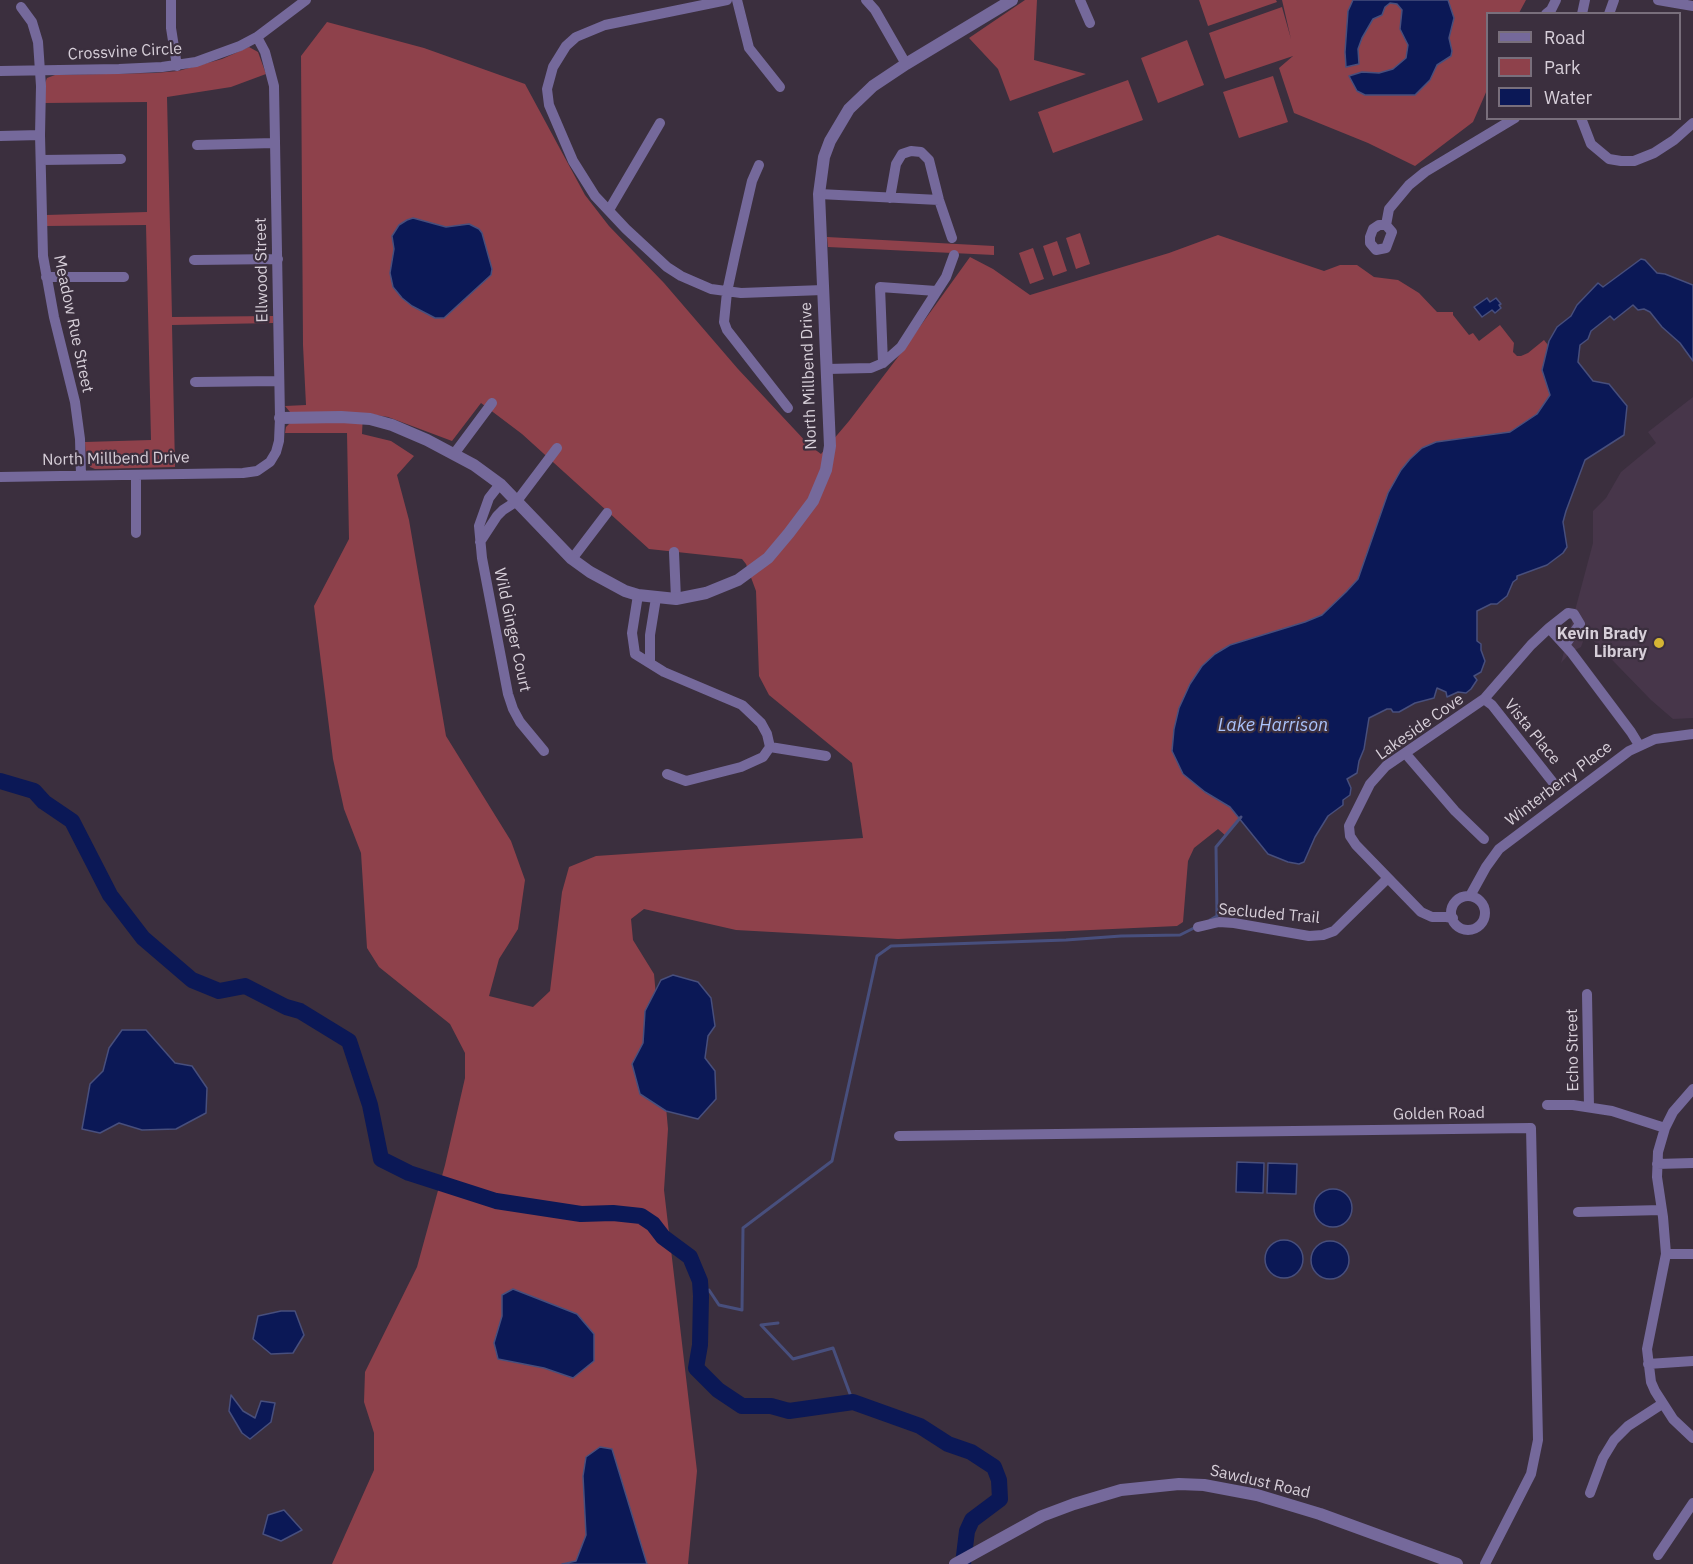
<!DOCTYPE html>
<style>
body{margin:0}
#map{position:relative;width:1693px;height:1564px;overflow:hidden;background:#3b2f3e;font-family:"IBM Plex Sans",sans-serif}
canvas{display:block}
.legend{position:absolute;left:1486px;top:12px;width:195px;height:108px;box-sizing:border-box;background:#3b2f3e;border:2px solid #796f7c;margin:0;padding:8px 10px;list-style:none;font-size:18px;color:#d7cfd9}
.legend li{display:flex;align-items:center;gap:12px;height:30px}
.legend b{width:30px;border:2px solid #796f7c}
</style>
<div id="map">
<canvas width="1693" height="1564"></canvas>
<ul class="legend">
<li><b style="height:8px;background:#75699b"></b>Road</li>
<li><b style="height:16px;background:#8e414b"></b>Park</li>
<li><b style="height:16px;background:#0b1856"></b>Water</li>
</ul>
</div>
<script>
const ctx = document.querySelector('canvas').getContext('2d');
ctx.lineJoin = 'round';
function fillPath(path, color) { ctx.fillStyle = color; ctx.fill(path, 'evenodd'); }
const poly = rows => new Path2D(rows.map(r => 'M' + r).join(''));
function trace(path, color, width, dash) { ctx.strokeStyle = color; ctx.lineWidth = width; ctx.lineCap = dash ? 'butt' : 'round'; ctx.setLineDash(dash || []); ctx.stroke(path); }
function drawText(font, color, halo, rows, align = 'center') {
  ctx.font = font + ' "IBM Plex Sans",sans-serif'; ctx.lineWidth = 4.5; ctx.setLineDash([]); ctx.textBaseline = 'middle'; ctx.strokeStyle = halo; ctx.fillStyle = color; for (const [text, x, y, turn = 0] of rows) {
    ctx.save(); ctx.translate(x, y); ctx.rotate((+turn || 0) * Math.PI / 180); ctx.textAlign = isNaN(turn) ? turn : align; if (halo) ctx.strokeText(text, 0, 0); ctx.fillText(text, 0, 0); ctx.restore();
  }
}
fillPath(poly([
 [1693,397,1693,718,1673,719,1651,700,1586,633,1581,647,1571,652,1561,663,1593,543,1593,511,1606,498,1621,472,1656,443,1648,432]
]), '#47364a');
fillPath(poly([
 [1025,0,1037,0,1034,60,1086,74,1010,101,998,69,969,38],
 [1199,0,1276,0,1277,2,1208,26],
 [1282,0,1526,0,1519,13,1488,14,1487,90,1473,122,1415,166,1368,143,1294,113,1279,68,1293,56,1225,79,1209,33,1282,7,1291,39],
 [327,22,424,48,525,84,585,195,609,226,664,283,738,369,809,445,821,454,849,421,898,357,970,257,993,269,1030,295,1169,253,1218,235,1324,271,1340,265,1357,265,1374,277,1398,280,1419,293,1437,312,1453,312,1453,315,1469,335,1473,333,1479,341,1500,325,1514,343,1513,352,1517,356,1521,356,1528,353,1544,340,1565,367,1569,380,1350,686,1226,836,1218,829,1194,848,1188,861,1183,922,1177,926,898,939,736,930,644,909,631,919,633,940,654,974,668,1129,664,1190,697,1471,688,1564,332,1564,374,1470,374,1433,364,1402,365,1372,417,1267,445,1165,465,1078,465,1053,450,1024,379,967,367,948,361,853,344,809,333,759,314,606,349,539,347,433,285,433,286,427,290,423,290,412,285,406,306,405,303,345,301,56],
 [481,403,522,434,649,549,742,559,746,564,756,591,759,676,769,695,852,763,863,838,596,856,569,867,562,892,550,991,533,1007,489,996,499,959,518,929,525,880,511,841,446,736,409,520,397,475,414,456,391,441,362,434,363,413,388,417,452,441],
 [1187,40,1204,85,1158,103,1141,58],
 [249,47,258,52,266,74,231,87,167,97,172,317,273,316,273,323,172,325,175,467,95,469,90,467,86,457,85,442,151,440,146,225,46,226,46,215,147,212,147,102,45,103,45,83,47,78,55,75,155,73,178,71,222,59],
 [1273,76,1288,122,1239,138,1223,92],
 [1128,80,1143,120,1053,153,1038,112],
 [1080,233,1090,264,1076,269,1066,238],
 [827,237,994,246,994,255,828,247],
 [1057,241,1067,271,1053,276,1043,246],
 [1033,248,1044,279,1030,284,1019,253]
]), '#8e414b');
const water = poly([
 [1353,0,1448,0,1454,18,1449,38,1452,51,1451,56,1437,65,1430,80,1415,95,1365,95,1357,91,1349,76,1362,72,1379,73,1393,69,1406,58,1408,45,1400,29,1402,10,1397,4,1390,3,1385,7,1382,15,1373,19,1362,38,1358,49,1359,64,1346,67,1345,52,1348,11,1353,0],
 [413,218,446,227,469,224,479,229,482,233,492,269,491,275,444,318,435,318,412,306,402,298,393,287,390,273,394,249,392,236,399,225,407,220,413,218],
 [1641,259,1645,260,1657,273,1665,274,1693,285,1693,361,1680,343,1662,327,1650,312,1644,309,1638,310,1633,305,1614,320,1610,316,1591,331,1588,339,1580,345,1578,362,1593,381,1609,384,1627,406,1624,435,1585,460,1566,511,1563,522,1567,547,1563,553,1547,565,1517,576,1517,579,1513,582,1507,596,1497,604,1491,604,1477,611,1477,641,1481,644,1481,650,1485,661,1481,672,1474,676,1477,680,1471,689,1466,693,1458,692,1447,697,1446,692,1437,688,1434,698,1415,703,1399,712,1393,712,1391,709,1387,709,1369,718,1364,749,1359,761,1357,773,1347,779,1351,788,1350,795,1343,800,1343,805,1328,816,1315,837,1304,862,1299,864,1288,862,1268,854,1230,807,1205,792,1183,774,1172,751,1174,729,1179,708,1190,684,1202,666,1215,654,1230,645,1305,622,1322,615,1346,592,1358,579,1388,493,1401,470,1410,459,1422,448,1436,442,1510,432,1537,414,1550,395,1542,370,1549,341,1557,327,1571,316,1577,305,1598,283,1603,287,1641,259],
 [1487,298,1490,302,1496,298,1501,304,1499,305,1501,308,1495,313,1492,310,1482,317,1474,307,1487,298],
 [673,975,698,982,711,998,715,1026,708,1036,705,1058,715,1071,716,1099,698,1119,666,1111,640,1094,632,1064,643,1043,645,1011,661,980,673,975],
 [122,1030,146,1030,175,1063,192,1066,207,1088,206,1113,176,1129,142,1130,119,1123,100,1133,82,1129,90,1084,103,1071,109,1048,122,1030],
 [1237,1162,1264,1163,1263,1193,1236,1192,1237,1162],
 [1268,1163,1297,1164,1296,1194,1267,1193,1268,1163],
 '1314 1208a19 19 0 1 1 38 0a19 19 0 1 1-38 0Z',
 '1265 1259a19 19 0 1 1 38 0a19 19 0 1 1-38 0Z',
 '1311 1260a19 19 0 1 1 38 0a19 19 0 1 1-38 0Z',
 [513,1289,577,1314,594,1334,594,1361,573,1378,544,1368,498,1359,494,1343,502,1316,502,1295,513,1289],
 [281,1311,295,1311,304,1335,293,1353,271,1354,253,1339,258,1316,281,1311],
 [231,1395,243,1411,255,1418,261,1401,275,1403,271,1422,250,1439,242,1433,229,1411,231,1395],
 [600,1447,612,1449,647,1564,562,1564,576,1561,586,1535,583,1476,586,1457,600,1447],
 [284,1510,302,1530,281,1541,263,1534,268,1515,284,1510]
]);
fillPath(water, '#0b1856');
trace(water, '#484f7d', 1.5);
trace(poly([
 [1210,920,1217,916,1216,847,1241,817],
 [701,1296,709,1290,719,1305,742,1310,743,1228,832,1161,877,956,891,946,1066,940,1121,936,1180,935,1196,927],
 [778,1323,761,1325,793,1359,833,1348,853,1402]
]), '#484f7d', 3);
trace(poly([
 [0,781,34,791,44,802,72,821,110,895,143,938,192,980,219,991,245,986,286,1007,300,1011,349,1041,370,1105,381,1159,409,1173,496,1201,581,1214,613,1213,641,1216,653,1224,663,1237,690,1257,700,1281,701,1296,700,1345,696,1368,718,1390,742,1406,771,1406,789,1411,853,1402,920,1426,948,1444,971,1452,994,1467,999,1480,1000,1499,972,1520,967,1531,963,1564]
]), '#0b1856', 16);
trace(poly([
 [171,0,171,28,177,66],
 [727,0,605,25,576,37,566,46,553,67,547,89,549,105,573,161,595,196,626,229,667,267,681,276,711,289,741,293,823,290],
 [737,0,749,48,780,87],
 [866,0,875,10,906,64],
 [1080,0,1090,23],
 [1658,0,1693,6],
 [21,7,32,22,38,42,41,86,40,135,43,256,54,317,75,402,80,439,81,475],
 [1546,14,1551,10,1556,0],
 [1582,14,1585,0],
 [1609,14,1614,0],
 [0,71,119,69,162,67,196,62,240,46,257,37,306,0],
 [1581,118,1591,144,1609,159,1621,161,1634,161,1654,153,1674,140,1693,123],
 [0,136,40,135],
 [197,145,274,143],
 [41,160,121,159],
 [759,165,752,181,736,250,727,292,724,322,727,330,788,408],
 [819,194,939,200],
 [890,198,896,164,902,154,911,151,921,152,929,160,939,200,952,238],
 [609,210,660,123],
 [1379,225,1386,225,1392,232,1386,248,1376,250,1370,243,1370,237,1373,229,1379,225],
 [1386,225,1389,209,1409,185,1425,172,1515,118],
 [194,260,278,259],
 [46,277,124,277],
 [883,363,880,287,936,291],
 [827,369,871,368,883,363,901,347,946,277,954,255],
 [195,382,278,381],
 [454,454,492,403],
 [0,477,243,473,257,471,270,462,276,452,279,441,280,418,274,86,265,52,257,37],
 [500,484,489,498,479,526,482,558,508,694,513,709,520,722,544,751],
 [136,533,136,475],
 [480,542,497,516,503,510,517,501,557,448],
 [674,552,676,599],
 [572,559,607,513],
 [638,595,632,633,635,654,664,672,742,705,761,723,767,734,770,747,763,757,741,767,686,781,667,774],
 [1549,628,1571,652,1631,732,1639,745],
 [650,662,650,635,656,598],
 [1484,699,1492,705,1555,785],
 [770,747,826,756],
 [1405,753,1455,811,1484,839],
 [1470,896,1486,867,1499,849,1629,751,1655,739,1693,734],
 '1451 913a17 17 0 1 1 34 0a17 17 0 1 1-34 0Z',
 [1453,918,1446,917,1432,917,1421,912,1356,845,1350,836,1349,826,1370,784,1386,766,1484,699,1531,645,1549,628,1568,613,1574,614,1580,624,1565,645],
 [1198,927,1219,922,1234,923,1309,936,1323,935,1334,931,1388,878],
 [1587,994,1589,1107],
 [1693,1089,1673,1112,1665,1128,1658,1152,1657,1177,1663,1217,1666,1254,1647,1349,1651,1382,1655,1391,1673,1419,1693,1438],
 [1547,1105,1573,1105,1612,1111,1665,1128],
 [899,1136,1531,1128,1538,1440,1531,1474,1485,1564],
 [1657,1164,1693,1163],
 [1578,1212,1662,1210],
 [1666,1254,1693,1254],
 [1648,1364,1693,1361],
 [1590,1493,1603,1458,1614,1440,1628,1426,1662,1404],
 [1658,1555,1693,1503]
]), '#75699b', 10);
trace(poly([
 [280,418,341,417,370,419,392,425,427,440,474,465,500,484,572,559,590,572,625,591,638,595,676,599,706,593,738,580,768,558,789,533,813,501,826,470,830,446,819,194,824,157,830,141,849,109,873,86,906,64,1012,0],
 [955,1564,1042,1516,1074,1504,1121,1490,1179,1484,1204,1485,1257,1495,1320,1514,1457,1564]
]), '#75699b', 12);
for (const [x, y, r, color] of [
 [1659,643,6,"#d5b534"]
]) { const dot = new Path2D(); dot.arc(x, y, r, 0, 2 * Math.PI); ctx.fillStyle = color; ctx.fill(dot); trace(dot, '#3b2f3e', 2); }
drawText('16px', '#d7cfd9', '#3b2f3e', [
 ["Crossvine Circle",125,52,-3],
 ["Ellwood Street",262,270,-91],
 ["Meadow Rue Street",73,324,78],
 ["North Millbend Drive",809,376,-92],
 ["North Millbend Drive",116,459,-1],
 ["Wild Ginger Court",512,630,78],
 ["Lakeside Cove",1420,727,-35],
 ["Vista Place",1532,732,51],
 ["Winterberry Place",1559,784,-37],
 ["Secluded Trail",1269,914,5],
 ["Echo Street",1573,1050,-91],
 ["Golden Road",1439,1114,-1],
 ["Sawdust Road",1260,1482,13]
]);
drawText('bold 16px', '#d7cfd9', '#3b2f3e', [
 ["Kevin Brady",1647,634],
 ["Library",1647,652]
], 'right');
drawText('italic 18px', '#abc3fc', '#3b2f3e', [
 ["Lake Harrison",1273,726]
]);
</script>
